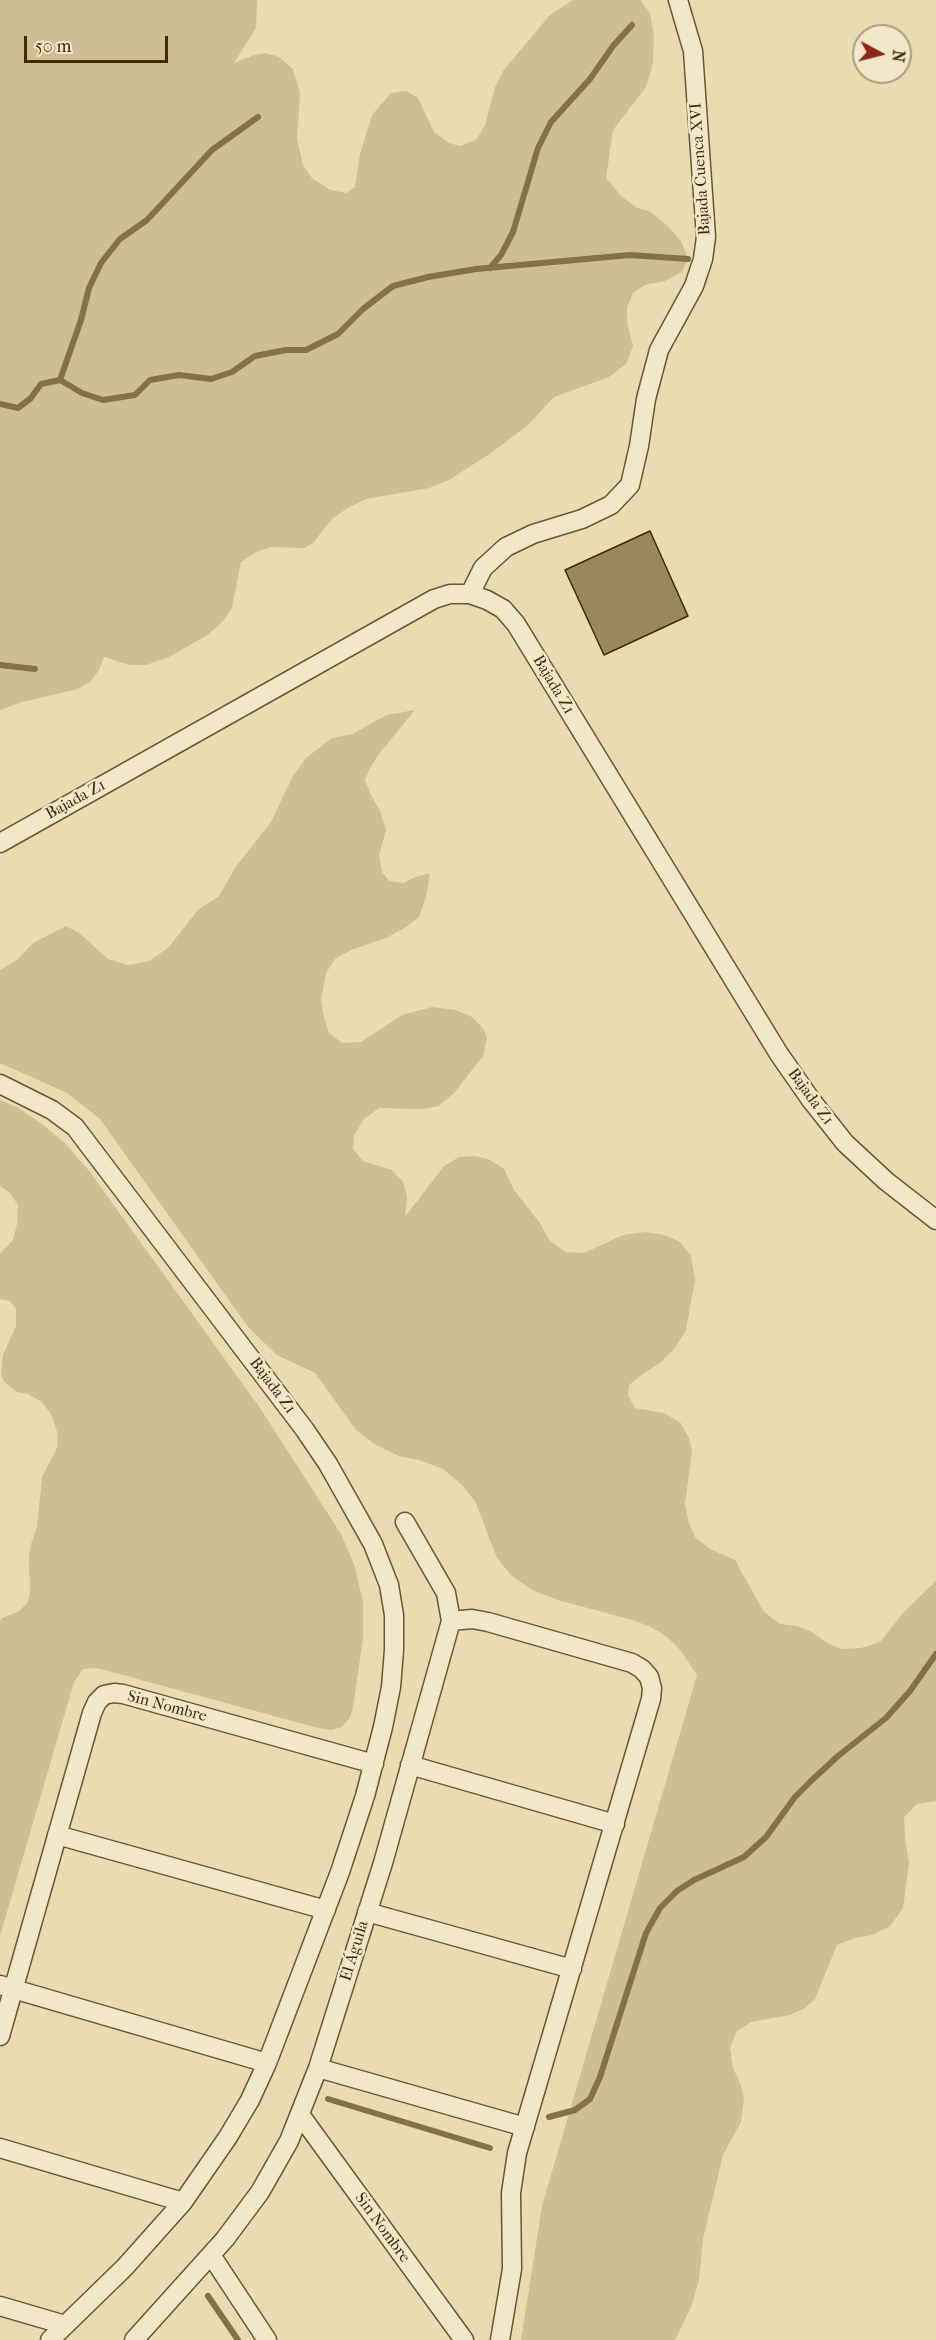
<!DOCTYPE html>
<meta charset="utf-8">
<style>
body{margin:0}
#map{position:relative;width:936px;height:2340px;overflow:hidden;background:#eadcb1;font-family:"IM FELL French Canon",serif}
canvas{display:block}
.north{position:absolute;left:852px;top:24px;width:60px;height:60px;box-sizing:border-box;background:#f1e8cc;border:2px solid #ab9c7d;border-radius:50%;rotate:97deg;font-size:16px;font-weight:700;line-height:24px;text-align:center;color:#412a06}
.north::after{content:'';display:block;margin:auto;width:21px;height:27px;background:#8f2418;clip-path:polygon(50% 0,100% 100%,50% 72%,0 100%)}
.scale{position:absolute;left:24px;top:36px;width:144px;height:27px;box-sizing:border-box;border:3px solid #412a06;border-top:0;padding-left:8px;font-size:18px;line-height:21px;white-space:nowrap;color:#412a06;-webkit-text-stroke:4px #f1e8cc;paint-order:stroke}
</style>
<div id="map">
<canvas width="936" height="2340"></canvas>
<div class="north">N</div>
<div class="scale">50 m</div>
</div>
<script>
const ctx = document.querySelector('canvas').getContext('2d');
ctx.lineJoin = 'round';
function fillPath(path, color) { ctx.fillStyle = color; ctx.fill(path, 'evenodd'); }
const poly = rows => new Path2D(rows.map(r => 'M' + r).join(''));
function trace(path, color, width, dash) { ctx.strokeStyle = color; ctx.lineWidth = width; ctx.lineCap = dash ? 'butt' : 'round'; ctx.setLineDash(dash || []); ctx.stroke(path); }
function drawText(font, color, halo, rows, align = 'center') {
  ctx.font = font + ' "IM FELL French Canon",serif'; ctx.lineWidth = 5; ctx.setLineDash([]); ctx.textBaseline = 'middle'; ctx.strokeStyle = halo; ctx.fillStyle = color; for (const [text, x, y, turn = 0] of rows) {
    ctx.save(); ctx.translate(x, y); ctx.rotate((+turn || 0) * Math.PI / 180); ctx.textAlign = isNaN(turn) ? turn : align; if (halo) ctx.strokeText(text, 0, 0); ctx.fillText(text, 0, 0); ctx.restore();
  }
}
fillPath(poly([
 [0,0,257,0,256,28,234,63,254,55,266,53,279,57,293,69,300,93,297,139,303,165,312,178,330,190,346,193,355,187,360,154,372,115,391,93,406,91,418,98,434,132,449,143,460,146,476,140,485,125,495,87,503,71,550,15,573,0,640,0,650,13,654,37,653,63,646,87,613,130,606,178,621,196,637,208,649,211,668,226,681,241,688,259,682,272,665,281,645,285,633,293,627,307,627,321,633,346,626,364,609,377,554,397,528,425,491,453,449,480,429,488,366,499,346,509,331,520,313,543,304,548,272,547,256,552,241,562,232,608,223,621,209,634,169,657,146,665,130,665,104,657,99,670,90,682,78,689,22,702,0,710],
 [415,710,378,755,369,770,365,780,371,795,381,813,386,830,379,855,382,872,389,881,404,883,415,877,430,873,426,897,419,917,406,927,386,938,351,950,335,959,326,973,321,1001,324,1017,329,1033,342,1043,361,1042,402,1015,432,1007,456,1010,472,1017,483,1028,487,1038,483,1056,454,1093,439,1106,423,1109,379,1108,364,1119,354,1135,353,1149,363,1161,392,1170,403,1182,407,1197,405,1217,444,1166,459,1157,476,1156,490,1160,504,1169,514,1190,540,1223,550,1241,566,1252,584,1253,623,1235,646,1232,664,1235,680,1242,691,1256,695,1280,686,1330,675,1348,660,1363,644,1373,629,1385,628,1396,635,1408,664,1413,680,1422,689,1438,692,1450,685,1504,689,1523,695,1537,710,1549,735,1560,764,1612,780,1624,797,1626,812,1632,827,1643,841,1649,861,1648,880,1642,904,1612,936,1581,936,1801,917,1804,904,1817,905,1839,909,1863,903,1908,890,1926,872,1935,855,1938,837,1945,815,1999,805,2008,790,2015,751,2022,737,2031,730,2048,733,2068,741,2085,744,2099,741,2122,723,2155,703,2239,699,2280,691,2307,675,2340,521,2340,542,2206,697,1675,681,1651,666,1636,651,1627,632,1620,558,1600,532,1590,512,1576,497,1558,475,1501,461,1484,443,1469,419,1460,399,1456,376,1445,356,1430,315,1373,277,1355,248,1327,100,1119,67,1093,0,1063,0,970,17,960,33,943,66,926,79,933,108,959,128,965,149,961,168,948,198,910,219,896,237,865,271,822,293,776,306,758,332,738,352,734,387,715],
 [0,1100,17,1107,42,1124,66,1144,90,1172,260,1408,341,1534,355,1567,363,1602,363,1638,353,1708,349,1719,342,1727,331,1730,318,1728,97,1668,83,1669,74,1682,0,1936,0,1621,2,1618,18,1612,28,1602,30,1591,29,1561,30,1547,37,1527,42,1477,57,1448,58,1435,52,1416,42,1402,28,1394,17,1392,4,1382,1,1373,3,1355,16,1326,16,1309,10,1301,0,1299,0,1254,13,1240,17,1224,18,1205,10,1193,0,1186]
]), '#cdbe94');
trace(poly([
 [490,268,501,255,513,232,538,148,551,122,590,79,613,46,632,25],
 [60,380,81,320,89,288,101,263,120,239,147,220,212,150,258,117],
 [0,404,18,408,31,398,41,384,60,380,82,393,103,400,135,395,150,380,179,375,211,379,232,372,255,356,286,350,306,350,338,334,363,309,393,286,428,277,476,269,630,255,688,259],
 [0,665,35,669],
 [328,2099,490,2148],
 [549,2117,575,2110,590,2099,600,2077,646,1933,660,1908,677,1891,694,1880,744,1857,766,1837,795,1797,812,1780,838,1756,886,1718,910,1691,936,1654],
 [208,2296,238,2340]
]), '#84704a', 6);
const building = poly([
 [650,531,688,616,604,655,565,570,650,531]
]);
fillPath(building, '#99875f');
trace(building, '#412a06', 1.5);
const street = poly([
 [470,594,483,568,506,547,533,534,582,519,611,505,630,485,639,446,646,399,659,350,694,286,703,259,706,237,693,51,678,0],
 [0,843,434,599,450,594,470,594,487,600,503,609,516,624,779,1054,811,1100,845,1143,886,1181,936,1220],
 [0,1084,52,1110,75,1127,305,1430,328,1464,373,1544,389,1585,394,1615,394,1650,391,1687,383,1727,365,1796,340,1872,267,2063,250,2100,228,2137,183,2202,125,2267,50,2340],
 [451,1621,472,1619,488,1622,632,1663,642,1669,649,1677,652,1688,651,1699,517,2153,511,2193,512,2269,500,2340],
 [410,1765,615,1824],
 [57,1835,326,1910],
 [367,1912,572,1969],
 [0,1985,267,2063],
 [0,2036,92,1713,97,1702,104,1695,114,1693,123,1694,374,1764],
 [318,2068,525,2127],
 [301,2116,464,2340],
 [0,2148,183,2202],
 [211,2255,267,2340],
 [0,2306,65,2325],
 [134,2340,225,2239,260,2192,289,2141,318,2068,383,1863,451,1621,446,1593,405,1522]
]);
trace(street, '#6b5631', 21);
trace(street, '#f1e8cc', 18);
drawText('16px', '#412a06', '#f1e8cc', [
 ["Bajada Cuenca XVI",701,169,-94],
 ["Bajada Z1",553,685,59],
 ["Bajada Z1",76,800,-29],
 ["Bajada Z1",810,1097,54],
 ["Bajada Z1",272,1386,53],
 ["Sin Nombre",167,1707,15],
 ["El Águila",355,1951,-73],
 ["Sin Nombre",382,2228,54]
]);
</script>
